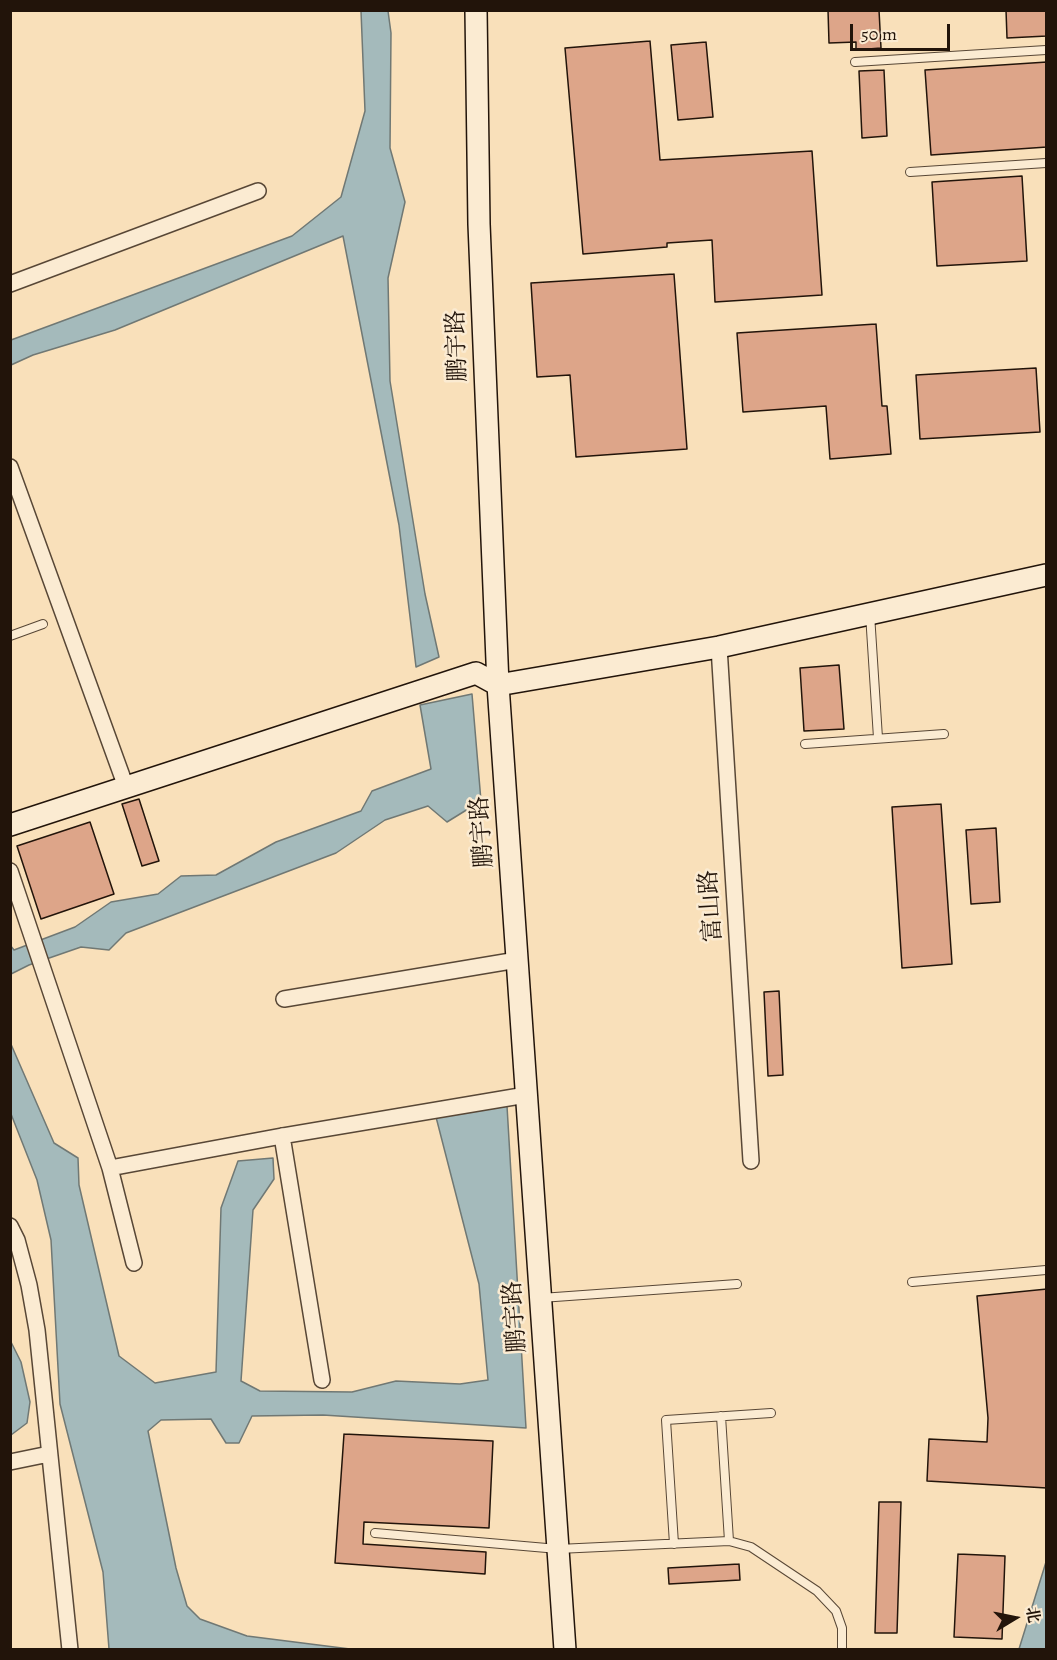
<!DOCTYPE html>
<meta charset="utf-8">
<style>
body{margin:0}
#map{position:relative;width:1057px;height:1660px;overflow:hidden;background:#f9e0ba;font-family:Alegreya,"Noto Serif SC",serif}
canvas{display:block}
.frame{position:absolute;inset:0;border:12px solid #22140a;pointer-events:none}
.north{position:absolute;left:985px;top:1588px;width:60px;height:60px;-webkit-text-stroke:4px #fbebd2;paint-order:stroke;rotate:80deg;font-size:16px;font-weight:700;line-height:24px;text-align:center;color:#22140a}
.north::after{content:'';display:block;margin:auto;width:21px;height:27px;background:#22140a;clip-path:polygon(50% 0,100% 100%,50% 72%,0 100%)}
.scale{position:absolute;left:850px;top:24px;width:100px;height:27px;box-sizing:border-box;border:3px solid #22140a;border-top:0;padding-left:8px;font-size:18px;line-height:21px;white-space:nowrap;color:#22140a;-webkit-text-stroke:4px #fbebd2;paint-order:stroke}
</style>
<div id="map">
<canvas width="1057" height="1660"></canvas>
<div class="frame"></div>
<div class="north">北</div>
<div class="scale">50 m</div>
</div>
<script>
const ctx = document.querySelector('canvas').getContext('2d');
ctx.lineJoin = 'round';
function fillPath(path, color) { ctx.fillStyle = color; ctx.fill(path, 'evenodd'); }
const poly = rows => new Path2D(rows.map(r => 'M' + r).join(''));
function trace(path, color, width, dash) { ctx.strokeStyle = color; ctx.lineWidth = width; ctx.lineCap = dash ? 'butt' : 'round'; ctx.setLineDash(dash || []); ctx.stroke(path); }
function drawText(font, color, halo, rows, align = 'center') {
  ctx.font = font + ' Alegreya,"Noto Serif SC",serif'; ctx.lineWidth = 5; ctx.setLineDash([]); ctx.textBaseline = 'middle'; ctx.strokeStyle = halo; ctx.fillStyle = color; for (const [text, x, y, turn = 0] of rows) {
    ctx.save(); ctx.translate(x, y); ctx.rotate((+turn || 0) * Math.PI / 180); ctx.textAlign = isNaN(turn) ? turn : align; if (halo) ctx.strokeText(text, 0, 0); ctx.fillText(text, 0, 0); ctx.restore();
  }
}
const water = poly([
 [361,11,388,11,391,33,390,148,405,202,388,278,390,381,425,594,439,657,416,667,399,525,343,236,115,330,33,355,11,365,11,340,292,236,341,197,365,111,361,11],
 [472,694,481,801,447,822,428,806,385,820,336,853,126,933,109,950,81,947,29,965,11,974,10,945,14,950,75,927,111,902,158,894,181,876,216,875,276,842,361,811,372,791,431,769,420,705,472,694],
 [10,1042,54,1143,78,1158,79,1185,119,1356,155,1383,216,1372,221,1208,238,1161,273,1158,274,1179,253,1210,241,1381,260,1391,352,1392,396,1381,460,1384,488,1380,479,1284,436,1117,507,1106,526,1428,323,1415,252,1416,239,1443,226,1443,211,1419,161,1420,148,1431,176,1568,187,1606,200,1619,247,1636,350,1649,109,1649,103,1572,60,1404,51,1240,37,1180,11,1114,10,1042],
 [11,1342,21,1362,30,1402,27,1423,11,1435,11,1342],
 [1046,1562,1046,1649,1019,1649,1046,1562]
]);
fillPath(water, '#a4babb');
trace(water, '#707874', 1.5);
const building = poly([
 [828,10,879,10,881,48,856,50,856,42,829,43,828,10],
 [1006,10,1046,10,1047,36,1007,38,1006,10],
 [650,41,660,160,812,151,822,295,715,302,712,240,667,243,667,247,583,254,565,48,650,41],
 [706,42,713,117,678,120,671,45,706,42],
 [1047,62,1047,147,931,155,925,70,1047,62],
 [884,70,887,136,862,138,859,71,884,70],
 [1022,176,1027,261,937,266,932,182,1022,176],
 [674,274,687,449,576,457,570,375,537,377,531,283,674,274],
 [876,324,882,406,887,406,891,454,830,459,826,406,743,412,737,333,876,324],
 [1036,368,1040,432,920,439,916,375,1036,368],
 [839,665,844,729,804,731,800,668,839,665],
 [139,799,159,861,142,866,122,804,139,799],
 [941,804,952,964,902,968,892,807,941,804],
 [90,822,114,894,41,919,17,846,90,822],
 [996,828,1000,902,971,904,966,830,996,828],
 [779,991,783,1075,768,1076,764,992,779,991],
 [1047,1289,1047,1488,927,1481,929,1439,987,1442,988,1418,977,1296,1047,1289],
 [344,1434,493,1441,489,1528,364,1522,363,1544,486,1552,485,1574,335,1563,344,1434],
 [879,1502,901,1502,897,1633,875,1633,879,1502],
 [958,1554,1005,1556,1002,1639,954,1637,958,1554],
 [739,1564,740,1580,669,1584,668,1568,739,1564]
]);
fillPath(building, '#dda589');
trace(building, '#22140a', 1.5);
const lane = poly([
 [855,62,1046,50],
 [910,172,1046,163],
 [870,614,878,738],
 [10,636,43,624],
 [805,744,944,734],
 [912,1282,1046,1270],
 [541,1298,737,1284],
 [721,1416,729,1541],
 [375,1533,558,1549,729,1541,751,1547,817,1591,836,1611,842,1628,842,1650],
 [674,1544,666,1420,771,1413]
]);
const street = poly([
 [10,284,258,191],
 [10,467,126,787],
 [719,647,751,1161],
 [10,871,110,1168,134,1263],
 [284,999,517,960],
 [282,1136,322,1380],
 [110,1168,282,1136,526,1095],
 [10,1226,17,1240,29,1285,37,1330,70,1650],
 [10,1462,49,1454]
]);
const secondary = poly([
 [476,10,479,224,498,685,565,1650],
 [10,825,476,673,498,685,719,647,1046,575]
]);
trace(lane, '#584736', 10);
trace(street, '#584736', 18);
trace(secondary, '#22140a', 24);
trace(lane, '#fbebd2', 8);
trace(street, '#fbebd2', 15);
trace(secondary, '#fbebd2', 21);
drawText('24px', '#22140a', '#fbebd2', [
 ["鹏宇路",458,346,-92],
 ["鹏宇路",483,832,-94],
 ["富山路",712,906,-94],
 ["鹏宇路",516,1317,-94]
]);
</script>
